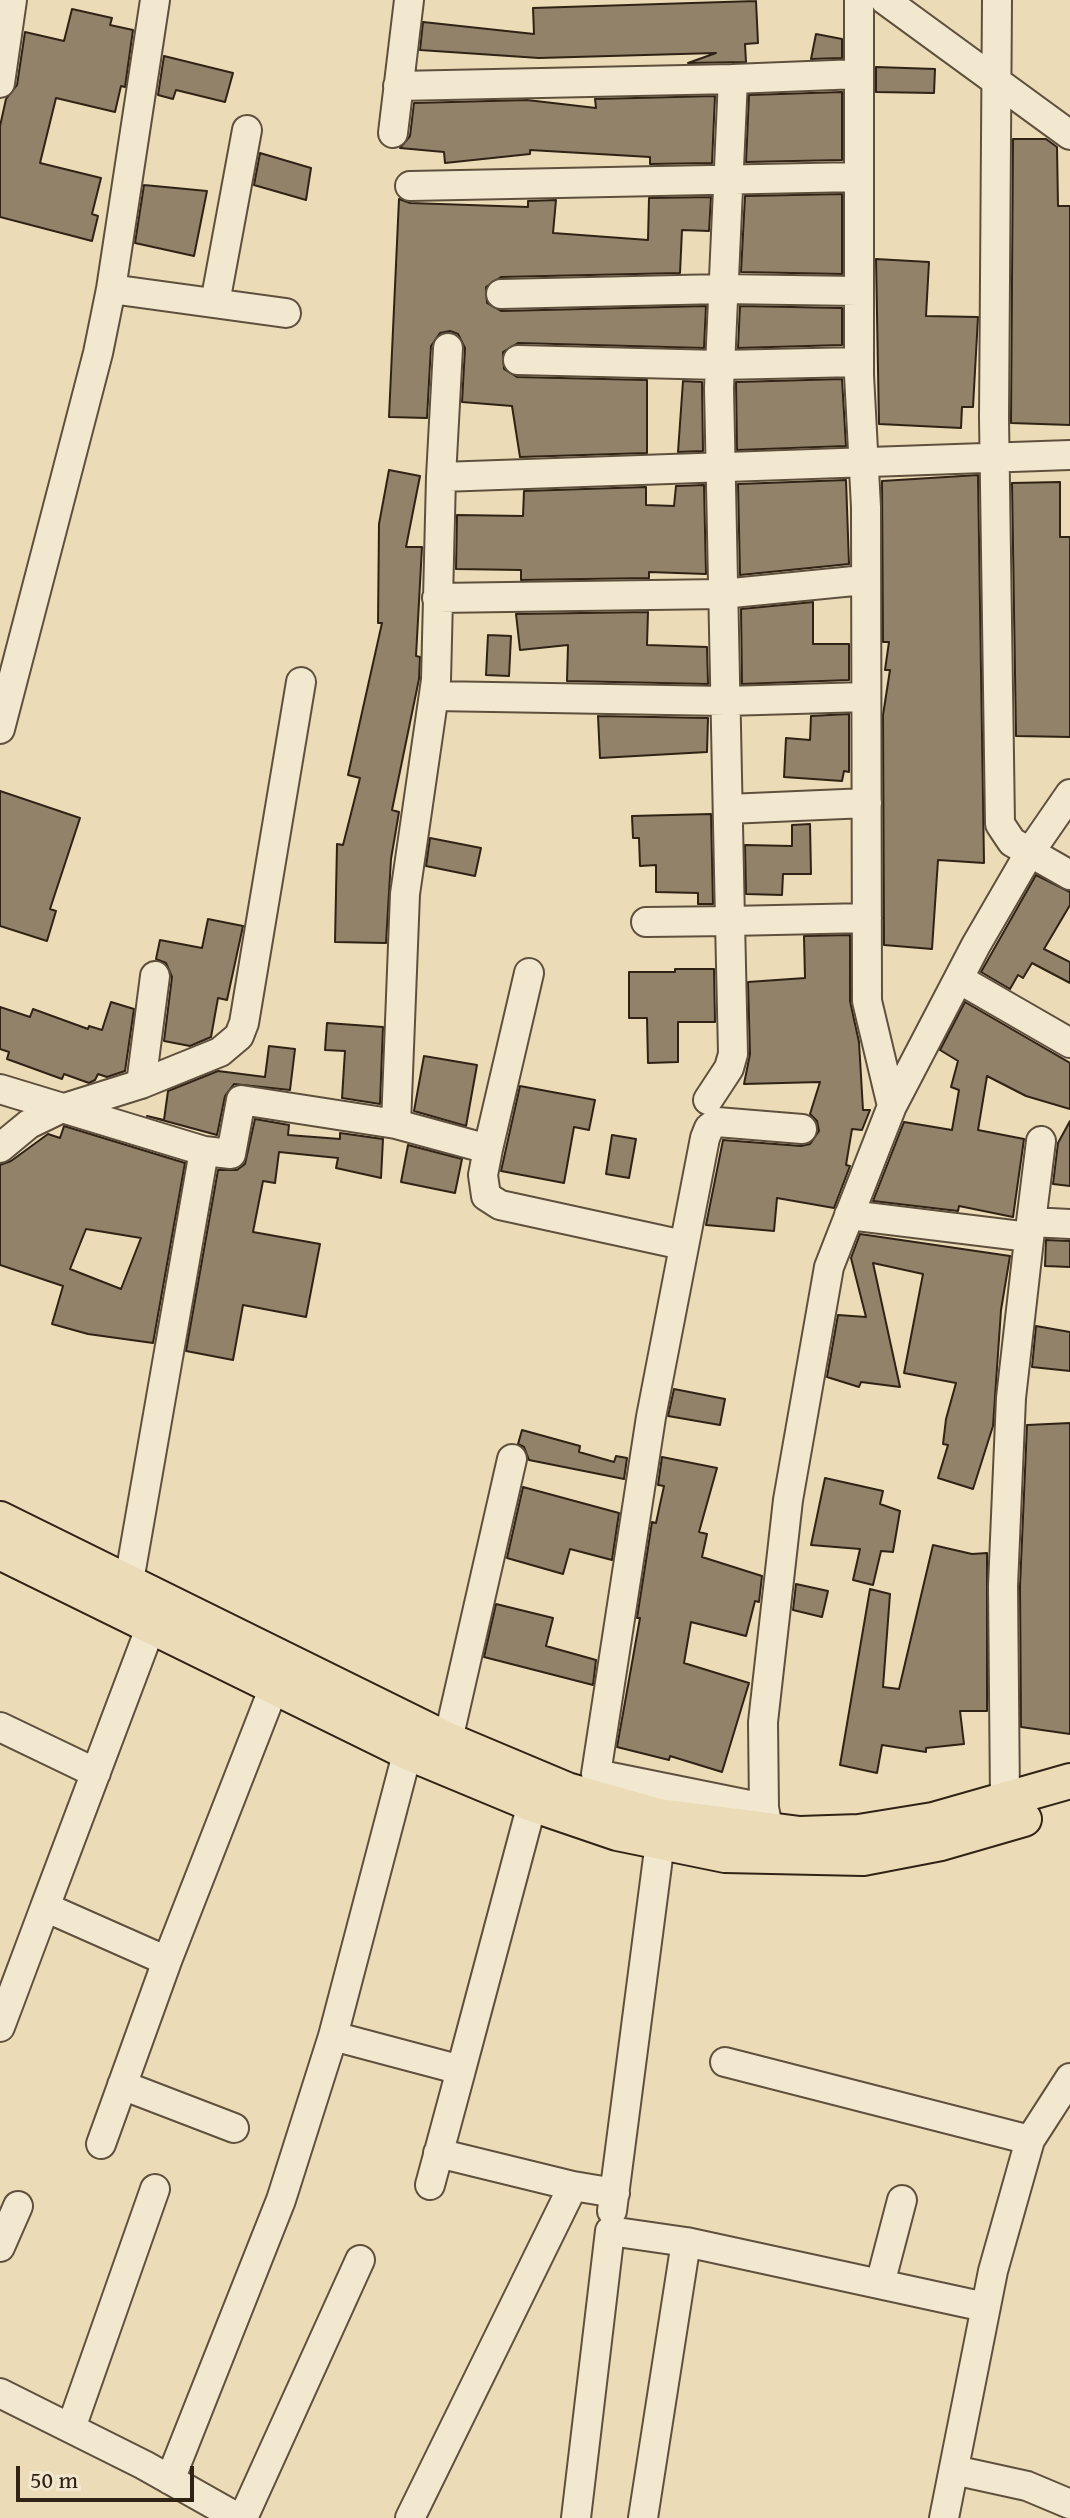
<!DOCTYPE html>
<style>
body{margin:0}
#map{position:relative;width:1070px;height:2518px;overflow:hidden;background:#ebdbb6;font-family:"Gentium Book Plus",serif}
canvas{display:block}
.scale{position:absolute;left:16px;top:2466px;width:178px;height:36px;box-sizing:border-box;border:4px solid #302215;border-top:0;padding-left:10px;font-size:24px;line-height:28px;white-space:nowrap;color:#302215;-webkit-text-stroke:6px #f2e8d0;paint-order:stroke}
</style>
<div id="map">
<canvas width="1070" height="2518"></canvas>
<div class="scale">50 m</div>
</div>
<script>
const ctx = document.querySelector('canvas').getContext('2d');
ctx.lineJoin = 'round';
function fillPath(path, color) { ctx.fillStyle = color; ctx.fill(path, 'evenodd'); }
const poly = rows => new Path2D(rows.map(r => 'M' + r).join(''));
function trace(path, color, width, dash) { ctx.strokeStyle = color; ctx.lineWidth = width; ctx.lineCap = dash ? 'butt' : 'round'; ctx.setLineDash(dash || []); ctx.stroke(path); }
const building = poly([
 [756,1,758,43,745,44,746,62,688,63,716,53,539,58,420,50,423,22,534,34,533,8,756,1],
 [72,9,112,18,110,25,133,30,125,87,121,86,115,112,56,98,40,163,101,178,92,214,98,216,92,241,0,217,0,126,6,99,17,85,25,32,64,41,72,9],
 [816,34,842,39,842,58,811,59,816,34],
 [164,56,233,73,225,102,176,90,173,99,158,95,164,56],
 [876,67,935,69,934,93,876,92,876,67],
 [842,92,842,160,746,162,749,95,842,92],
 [715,96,712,163,650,164,650,157,530,150,530,154,445,163,444,152,400,148,410,136,414,103,527,100,596,108,595,99,715,96],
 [1013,139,1046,139,1057,147,1058,206,1070,206,1070,425,1011,423,1013,139],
 [260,153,311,168,306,200,254,185,260,153],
 [144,185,207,191,194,256,135,243,144,185],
 [842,194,842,274,741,272,745,196,842,194],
 [711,197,709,231,682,230,680,273,501,277,486,287,487,303,501,311,706,306,704,348,518,343,503,352,504,369,517,377,647,380,647,453,520,457,512,406,462,402,465,348,458,334,450,331,440,333,431,346,427,418,389,417,399,199,410,203,528,207,528,201,556,200,553,233,648,240,649,198,711,197],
 [876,259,929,262,926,316,978,317,973,407,962,407,961,428,879,424,876,259],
 [740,306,842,308,842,345,738,348,740,306],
 [842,379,846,446,737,450,736,382,842,379],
 [683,381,702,382,703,451,678,452,683,381],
 [389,470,420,476,406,547,422,547,416,656,420,657,419,679,392,810,399,812,391,859,386,943,335,942,337,844,343,845,360,778,348,775,382,623,378,623,379,524,389,470],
 [978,475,984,863,938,860,932,949,884,945,883,715,890,670,885,670,889,642,883,642,882,481,978,475],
 [846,480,849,564,740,575,738,484,846,480],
 [1060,482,1060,537,1070,537,1070,737,1016,736,1012,483,1060,482],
 [704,485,706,574,649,572,649,578,521,580,521,570,456,569,457,515,523,516,524,491,646,487,646,505,674,506,676,486,704,485],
 [813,602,813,644,849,644,849,680,742,684,741,609,813,602],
 [648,612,647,645,707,647,708,684,567,681,568,645,520,650,516,614,648,612],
 [488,635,511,636,509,676,486,675,488,635],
 [849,714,849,772,844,771,842,781,784,777,786,738,810,740,811,716,849,714],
 [598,716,708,718,707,752,600,758,598,716],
 [0,791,80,818,50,909,56,911,47,941,0,926,0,791],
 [711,814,713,904,698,904,698,893,656,892,656,865,640,866,639,838,633,838,632,816,711,814],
 [810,824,811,874,783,874,782,895,746,894,745,845,792,846,792,825,810,824],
 [430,838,481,848,475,876,426,866,430,838],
 [1036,875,1070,892,1070,905,1044,949,1070,962,1070,983,1032,963,1023,978,1018,975,1010,989,981,972,1036,875],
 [208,919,243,926,227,1000,218,998,211,1037,190,1046,164,1041,172,977,166,963,156,959,160,940,202,948,208,919],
 [850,935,850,1001,859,1042,863,1110,870,1110,862,1130,852,1129,846,1165,850,1166,834,1208,777,1198,774,1231,706,1225,723,1140,801,1146,810,1144,819,1131,817,1121,810,1114,820,1082,744,1084,750,1054,748,982,805,978,804,936,850,935],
 [675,969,714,969,715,1022,678,1022,678,1062,648,1063,647,1018,629,1018,629,972,675,972,675,969],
 [111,1002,134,1009,125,1071,107,1077,98,1074,95,1080,89,1083,64,1074,62,1079,7,1059,9,1052,0,1049,0,1007,30,1017,33,1009,88,1029,89,1026,102,1030,111,1002],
 [965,1002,1070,1063,1070,1109,1026,1096,987,1076,978,1130,1024,1139,1013,1217,959,1206,958,1211,873,1201,904,1122,952,1130,959,1090,951,1087,958,1061,940,1050,965,1002],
 [327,1023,383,1027,380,1104,342,1098,345,1051,325,1050,327,1023],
 [269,1046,295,1049,290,1090,234,1084,225,1096,217,1135,147,1116,164,1120,168,1091,218,1071,265,1077,269,1046],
 [424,1056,477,1065,466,1126,414,1111,424,1056],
 [520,1086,595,1100,589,1130,574,1127,564,1183,501,1171,520,1086],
 [255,1119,289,1125,288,1135,340,1139,340,1133,383,1139,381,1178,336,1168,338,1158,279,1152,275,1183,263,1181,253,1232,320,1244,306,1317,243,1305,233,1360,186,1351,218,1170,237,1170,245,1164,255,1119],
 [1070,1121,1070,1186,1053,1184,1058,1143,1070,1121],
 [64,1126,185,1163,153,1343,88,1334,52,1324,63,1286,0,1265,0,1165,11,1161,48,1134,60,1138,64,1126],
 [86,1229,141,1238,121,1289,70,1269,86,1229],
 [612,1135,636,1139,629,1178,606,1174,612,1135],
 [408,1145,462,1159,455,1193,401,1182,408,1145],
 [860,1234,1010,1256,1001,1310,993,1426,973,1489,938,1478,948,1445,943,1444,946,1419,956,1383,904,1373,923,1274,873,1263,900,1387,861,1382,859,1387,827,1377,838,1315,866,1317,851,1258,860,1234],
 [1046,1240,1070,1241,1070,1267,1045,1266,1046,1240],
 [1036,1326,1070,1332,1070,1371,1032,1367,1036,1326],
 [674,1389,725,1399,720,1425,668,1416,674,1389],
 [1070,1423,1070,1734,1021,1727,1020,1586,1027,1425,1070,1423],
 [522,1430,580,1446,579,1452,614,1462,616,1456,627,1458,624,1479,529,1460,524,1447,518,1444,522,1430],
 [662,1457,717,1468,699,1532,707,1534,702,1557,762,1576,759,1602,755,1601,746,1636,691,1622,684,1663,749,1683,722,1772,670,1756,669,1760,617,1747,640,1618,637,1618,652,1522,656,1523,664,1486,658,1485,662,1457],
 [825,1478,883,1491,880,1504,900,1511,893,1552,881,1551,873,1585,853,1580,860,1549,811,1545,825,1478],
 [523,1487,619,1513,612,1560,570,1549,563,1574,507,1558,523,1487],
 [933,1545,972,1554,987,1553,987,1711,960,1711,964,1744,926,1748,926,1752,882,1745,877,1773,840,1765,870,1589,890,1594,883,1687,899,1689,933,1545],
 [796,1584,828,1591,822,1617,793,1610,796,1584],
 [496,1604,553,1618,546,1646,596,1660,593,1685,484,1657,496,1604]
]);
fillPath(building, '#918269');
trace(building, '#302215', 2);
const minor = poly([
 [885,0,1070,135],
 [997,0,994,418,1000,824,1012,842,1070,875],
 [733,79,859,74],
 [0,83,12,0],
 [398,86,733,79,719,388,730,921,867,918],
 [393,133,409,0],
 [410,186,858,177],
 [111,289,286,313],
 [501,294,722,289,858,291],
 [215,303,247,130],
 [518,360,720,365,859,362],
 [441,477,448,348],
 [437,598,722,594,864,580],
 [434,696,725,701,866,697],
 [0,729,98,353,111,289,155,0],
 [728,809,867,803],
 [646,922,730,921,733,1054,729,1068,708,1100],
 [959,979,1070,1043],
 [141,1084,155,976],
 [0,1089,204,1151],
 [892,1106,976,945,1030,852,1070,794],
 [396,1124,405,894,436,680,441,477,1070,455],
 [0,1148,29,1124,58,1110,141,1084,220,1052,239,1036,244,1023,301,682],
 [488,1149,529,973],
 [849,1215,1029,1237],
 [1031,1222,1041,1141],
 [125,1604,204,1151,231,1154,241,1100,396,1124,488,1149,483,1175,486,1196,500,1205,683,1245],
 [0,1727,96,1773],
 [448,1740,512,1459],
 [1005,1800,1003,1586,1011,1398,1031,1222,1070,1224],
 [764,1808,596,1774,651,1417,705,1138,709,1128,717,1122,802,1129],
 [773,1850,764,1808,763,1722,788,1500,829,1267,892,1106,867,1001,866,507,859,375,859,0],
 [45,1907,151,1626],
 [0,2027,45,1907,167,1961],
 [333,2036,413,1731],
 [725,2062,1030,2140],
 [461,2070,532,1804],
 [122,2085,234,2128],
 [101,2144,167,1961,274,1687],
 [438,2153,573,2186],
 [612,2211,660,1842],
 [0,2247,18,2206],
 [880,2284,902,2200],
 [0,2393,144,2465,238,2518],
 [71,2428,155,2189],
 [954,2470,1027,2486,1070,2504],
 [170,2480,281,2200,333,2036,461,2070,430,2185],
 [243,2518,360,2260],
 [410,2518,573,2186,615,2193],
 [576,2518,610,2231,686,2242,985,2307],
 [643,2518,686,2242],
 [944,2518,993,2271,1030,2140,1070,2078]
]);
const major = poly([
 [0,1519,448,1740,567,1790,659,1816,800,1834,859,1832,933,1820,1070,1781],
 [0,1552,407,1752,532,1804,617,1833,725,1855,863,1858,941,1843,1024,1819]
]);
trace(minor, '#5f503d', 32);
trace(major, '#302215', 38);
trace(minor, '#f2e8d0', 28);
trace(major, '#ebdbb6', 34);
</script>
